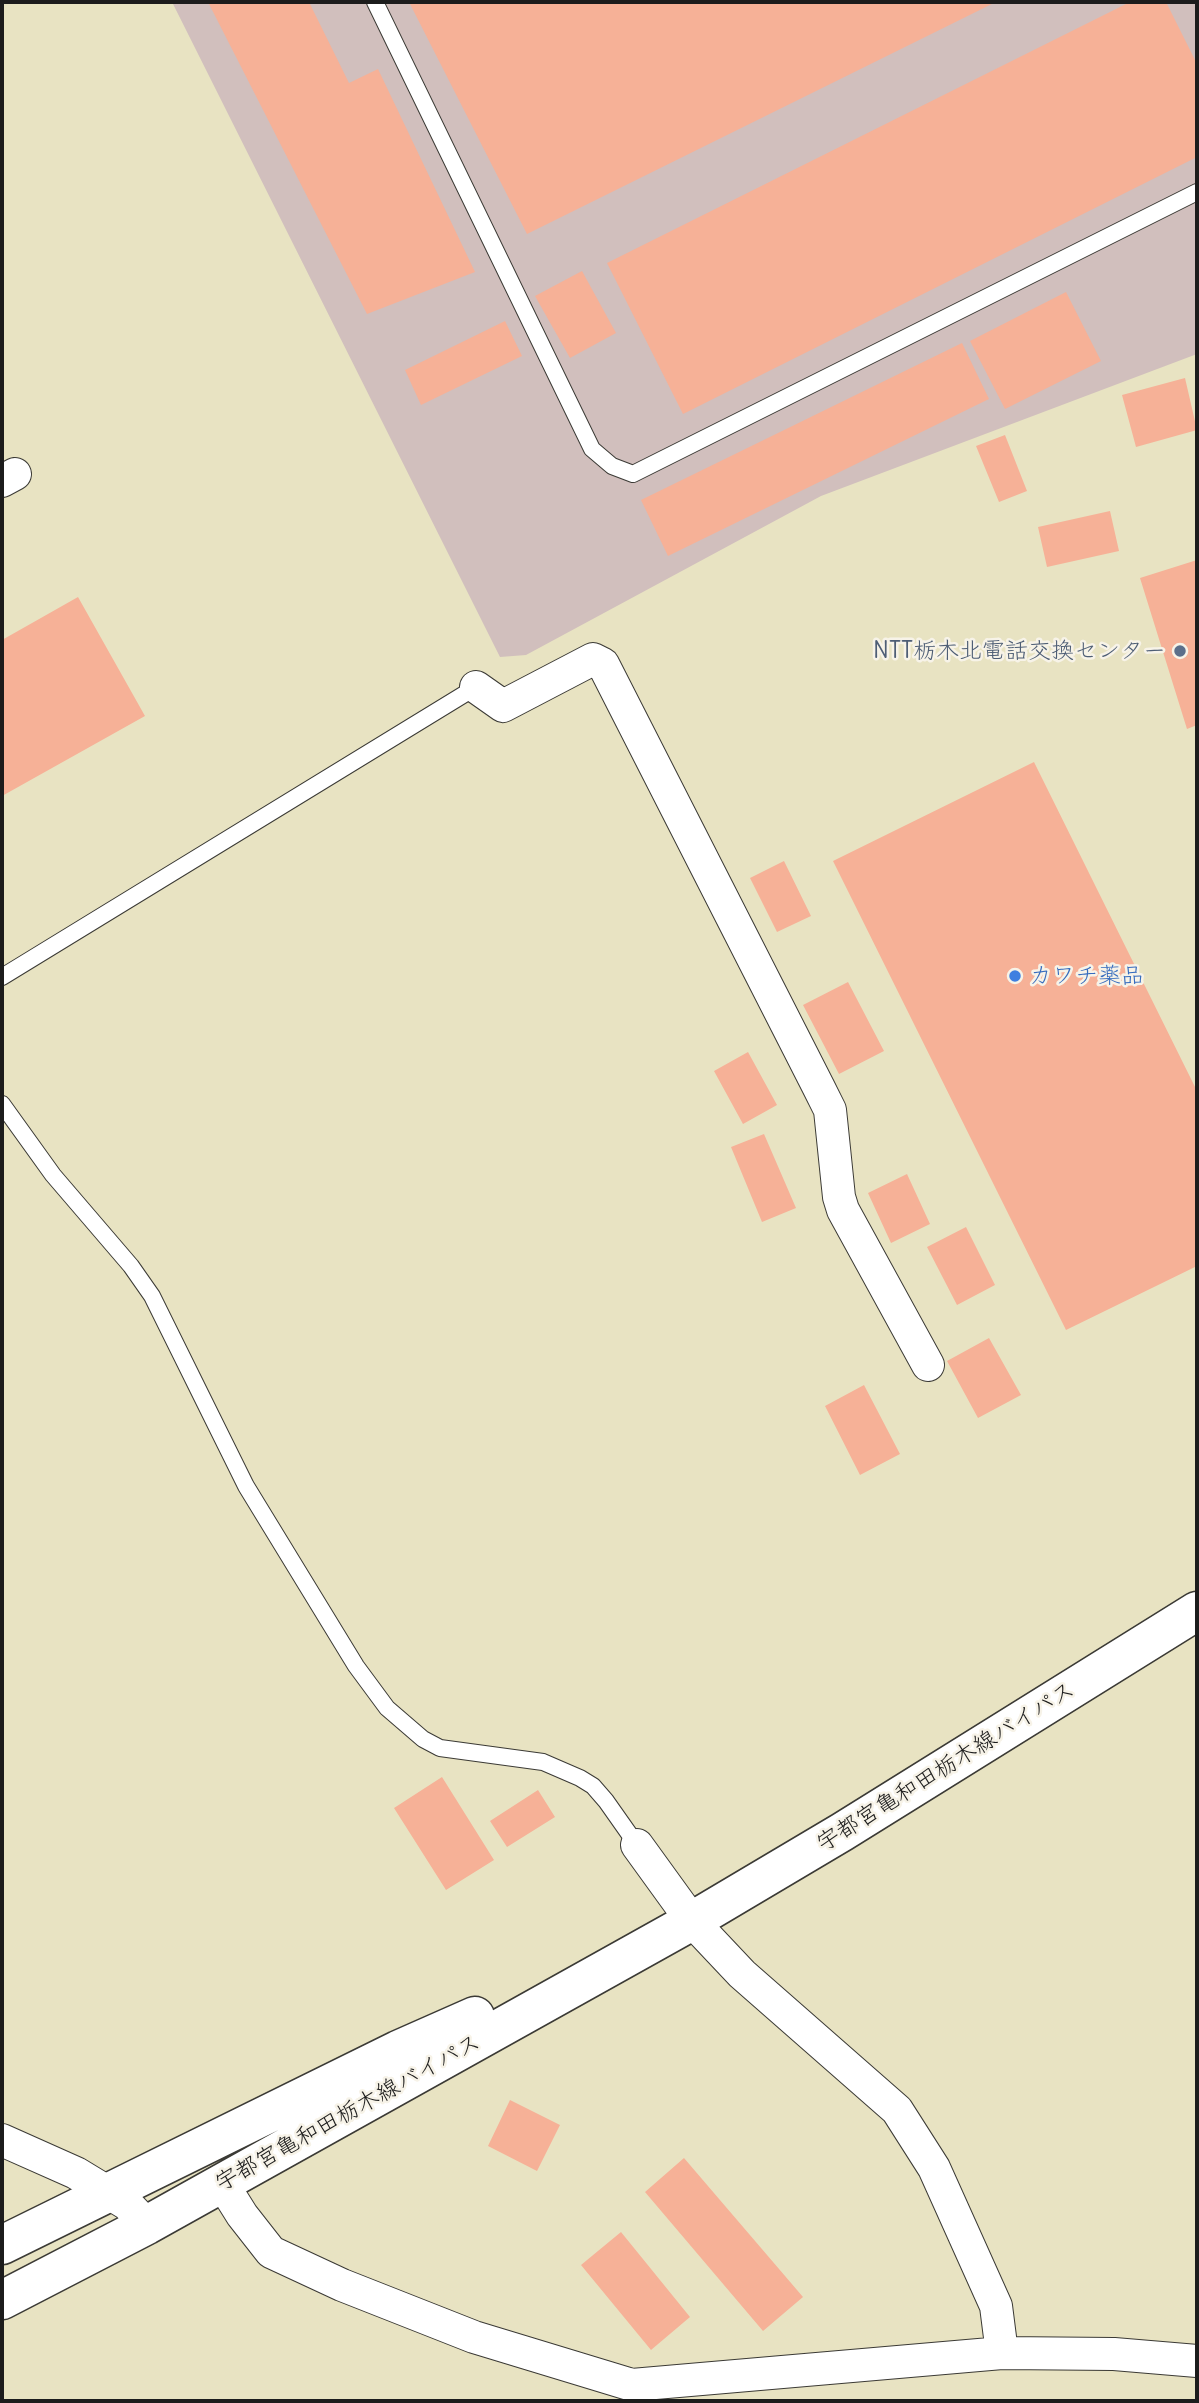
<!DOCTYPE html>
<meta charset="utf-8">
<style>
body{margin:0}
#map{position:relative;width:1199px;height:2403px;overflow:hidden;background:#e8e3c2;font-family:Delius,sans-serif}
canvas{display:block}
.frame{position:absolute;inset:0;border:4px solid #1c1c1c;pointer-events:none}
</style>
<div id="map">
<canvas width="1199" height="2403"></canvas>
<div class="frame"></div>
</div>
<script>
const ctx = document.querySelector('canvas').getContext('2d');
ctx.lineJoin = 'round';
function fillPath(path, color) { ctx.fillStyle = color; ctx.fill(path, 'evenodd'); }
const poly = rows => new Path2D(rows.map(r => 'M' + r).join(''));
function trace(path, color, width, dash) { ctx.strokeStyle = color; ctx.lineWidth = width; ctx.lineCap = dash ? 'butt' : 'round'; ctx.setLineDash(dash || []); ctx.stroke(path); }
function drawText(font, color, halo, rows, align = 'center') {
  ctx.font = font + ' Delius,"Klee One",sans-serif'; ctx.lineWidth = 5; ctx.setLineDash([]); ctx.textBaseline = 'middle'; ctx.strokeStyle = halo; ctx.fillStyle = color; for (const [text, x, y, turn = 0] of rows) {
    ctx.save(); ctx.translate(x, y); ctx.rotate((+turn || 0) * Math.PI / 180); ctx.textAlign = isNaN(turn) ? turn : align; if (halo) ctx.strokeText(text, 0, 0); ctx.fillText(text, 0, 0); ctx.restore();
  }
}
fillPath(poly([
 [172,2,1197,2,1197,354,821,496,526,655,500,657]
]), '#d1bfbd');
fillPath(poly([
 [208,2,309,2,349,83,378,69,475,272,367,314],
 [409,2,996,2,527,234],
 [1130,2,1166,2,1197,64,1197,157,683,414,607,263],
 [582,271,616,333,570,358,535,296],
 [1066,292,1101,361,1005,409,970,341],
 [505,321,522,356,421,405,405,370],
 [962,343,989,399,668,556,641,500],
 [1185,378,1197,430,1136,447,1122,395],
 [1005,435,1027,491,999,502,976,446],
 [1110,511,1119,551,1047,567,1038,527],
 [1197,560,1197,725,1187,729,1140,578],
 [78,597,145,716,2,796,2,640],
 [1034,762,1197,1091,1197,1266,1066,1330,833,861],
 [784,861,811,916,777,932,750,878],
 [848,982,884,1051,839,1074,803,1005],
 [748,1052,777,1105,743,1124,714,1071],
 [764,1134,796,1208,762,1222,731,1147],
 [907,1174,930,1224,891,1243,868,1193],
 [966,1227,995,1285,957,1305,927,1247],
 [989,1338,1021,1395,978,1418,947,1361],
 [864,1385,900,1454,860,1475,825,1406],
 [442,1777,494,1860,446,1890,394,1808],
 [538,1790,555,1817,507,1847,490,1821],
 [510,2100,560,2125,537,2171,488,2146],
 [684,2158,803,2297,763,2331,645,2192],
 [621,2232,690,2317,651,2350,581,2265]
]), '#f6b197');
const lane = poly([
 [375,2,592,449,612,466,633,474,1197,192],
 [2,977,476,687],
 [2,1104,53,1175,131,1266,152,1296,246,1486,356,1666,387,1708,423,1739,440,1748,543,1762,580,1778,593,1786,606,1801,637,1845]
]);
const street = poly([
 [2,481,15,474],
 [476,687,503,706,593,659,603,664,819,1088,830,1110,839,1197,843,1210,928,1365],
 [637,1845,692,1921,742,1974,897,2110,934,2168,996,2306,1002,2353],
 [2,2140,76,2173,127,2204,147,2225],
 [222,2183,242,2215,271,2252,342,2285,474,2337,632,2385,1002,2353,1114,2354,1197,2361]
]);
const primary = poly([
 [2,2245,398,2050,475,2016],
 [2,2300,147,2225,692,1921,842,1832,1197,1611]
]);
trace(lane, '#3b3a35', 18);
trace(street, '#3b3a35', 34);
trace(primary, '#3b3a35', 41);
trace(lane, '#fff', 16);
trace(street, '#fff', 32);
trace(primary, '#fff', 38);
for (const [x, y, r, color] of [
 [1180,651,7,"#5c6f8a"],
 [1015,976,7,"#3f7fe0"]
]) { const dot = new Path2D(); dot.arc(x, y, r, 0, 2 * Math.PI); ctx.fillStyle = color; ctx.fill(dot); trace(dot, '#f7f3e8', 2.5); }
drawText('23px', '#4e5e75', '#f7f3e8', [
 ["NTT栃木北電話交換センター",1166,651]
], 'right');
drawText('23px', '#366cbe', '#f7f3e8', [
 ["カワチ薬品",1029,976]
], 'left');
drawText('23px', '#1c1c1c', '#f7f3e8', [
 ["宇都宮亀和田栃木線バイパス",946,1767,-32],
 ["宇都宮亀和田栃木線バイパス",348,2113,-29]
]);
</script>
